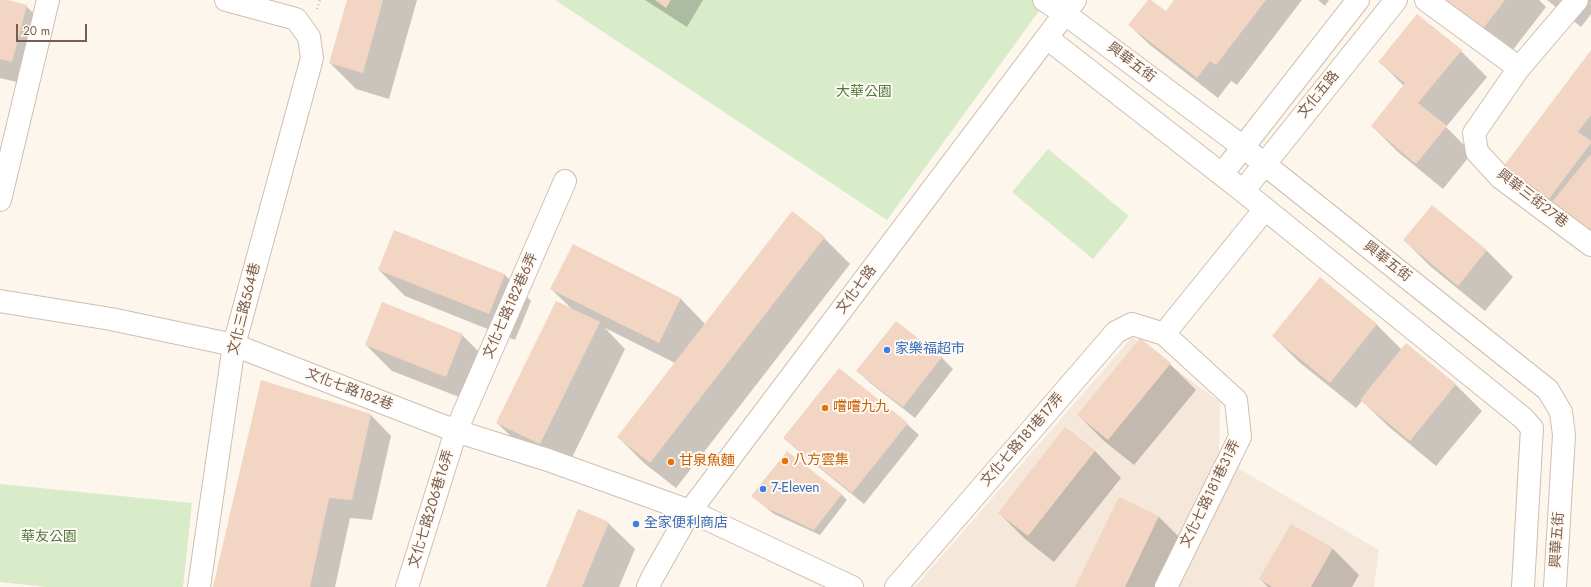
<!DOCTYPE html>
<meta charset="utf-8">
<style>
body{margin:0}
#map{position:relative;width:1591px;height:587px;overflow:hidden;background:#fdf6ec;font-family:Jost,sans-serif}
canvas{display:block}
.scale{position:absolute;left:16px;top:24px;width:71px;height:18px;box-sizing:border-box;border:2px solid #7a5c4d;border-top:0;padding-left:5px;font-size:12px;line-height:14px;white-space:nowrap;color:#7a5c4d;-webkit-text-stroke:3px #fffaf3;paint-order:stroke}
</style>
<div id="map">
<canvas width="1591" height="587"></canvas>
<div class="scale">20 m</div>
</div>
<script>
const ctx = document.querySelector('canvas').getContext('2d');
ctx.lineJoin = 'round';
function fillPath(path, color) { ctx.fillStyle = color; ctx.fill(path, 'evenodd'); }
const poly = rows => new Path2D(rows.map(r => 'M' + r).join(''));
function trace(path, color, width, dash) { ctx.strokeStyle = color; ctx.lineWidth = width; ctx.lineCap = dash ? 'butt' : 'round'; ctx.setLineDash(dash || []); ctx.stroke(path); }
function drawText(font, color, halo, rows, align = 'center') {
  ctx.font = font + ' Jost,"Noto Sans TC",sans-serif'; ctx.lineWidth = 4; ctx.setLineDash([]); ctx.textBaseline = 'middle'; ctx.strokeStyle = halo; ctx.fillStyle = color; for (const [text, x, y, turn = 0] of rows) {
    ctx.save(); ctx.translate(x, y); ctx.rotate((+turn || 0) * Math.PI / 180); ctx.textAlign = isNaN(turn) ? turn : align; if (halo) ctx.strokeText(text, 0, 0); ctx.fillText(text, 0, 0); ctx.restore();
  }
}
fillPath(poly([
 [1132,337,1220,402,1219,457,1379,550,1374,587,915,587]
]), '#f5e8da');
fillPath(poly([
 [555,0,1047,0,887,220],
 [1048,149,1129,216,1093,259,1012,192],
 [0,484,192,503,183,587,46,587,0,582]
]), '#d8ecc9');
fillPath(poly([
 [0,0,26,6,52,32,38,87,0,78],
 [348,0,417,0,389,99,356,89,330,63],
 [645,0,703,0,687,27],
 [1149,0,1166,13,1176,0,1302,0,1237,85,1231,81,1218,98,1150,45,1129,25],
 [1318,0,1329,0,1325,6],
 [1443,0,1539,0,1546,7,1509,55],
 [1547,0,1591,0,1591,14,1581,27],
 [1461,51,1487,77,1446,127,1472,153,1443,189,1398,152,1372,126,1404,86,1380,62],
 [1591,52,1591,237,1531,193],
 [1432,206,1487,251,1513,277,1485,311,1430,266,1404,240],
 [395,231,505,275,531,301,515,340,405,296,379,270],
 [824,238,850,264,676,488,644,463,618,437,675,363,605,328,625,349,566,470,524,449,497,423,573,310,551,289,573,245,681,299,705,324],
 [1320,279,1377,325,1402,350,1406,345,1456,385,1482,411,1436,466,1388,426,1362,401,1356,408,1299,362,1273,336],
 [896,322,942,358,953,369,915,418,869,382,858,371],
 [462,335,488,361,472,402,392,371,366,345],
 [1140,340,1170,364,1196,390,1134,465,1104,441,1078,415],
 [839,369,907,424,919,435,864,504,796,449,784,438],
 [371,415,391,436,372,520,350,518,335,587,214,587],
 [1066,428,1095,451,1121,478,1054,562,1025,539,999,513],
 [841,494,847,500,820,535,774,514,758,501],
 [1120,498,1159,517,1185,543,1164,587,1076,587],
 [608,523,635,549,619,587,547,587],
 [1291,526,1333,549,1359,575,1352,587,1268,587,1260,579]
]), '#0003');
fillPath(poly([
 [0,0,8,0,27,5,12,62,0,59],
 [347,0,383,0,363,73,329,63],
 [655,0,671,0,666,8],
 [1148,0,1151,0,1166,11,1174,0,1266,0,1216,65,1210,61,1197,78,1128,25],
 [1444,0,1505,0,1482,30],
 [1417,14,1462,50,1418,103,1447,126,1416,164,1371,126,1405,83,1378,62],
 [1591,50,1591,115,1578,132,1591,141,1591,143,1548,200,1503,167],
 [1590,155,1591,156,1591,233,1552,202],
 [1432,205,1487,250,1458,286,1403,240],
 [792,211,825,237,650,463,617,437],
 [394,230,505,274,489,314,378,270],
 [573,244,681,298,659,343,550,289],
 [1320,277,1377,324,1330,383,1272,336],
 [556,301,600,322,540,444,496,423],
 [382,302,463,334,446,377,365,345],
 [896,321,942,357,903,407,856,371],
 [1140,338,1171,363,1108,440,1077,415],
 [1406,343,1456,384,1410,441,1360,400],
 [839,368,908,423,852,493,783,438],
 [261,380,371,414,352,500,329,498,310,587,213,587],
 [1065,427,1095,451,1028,536,998,513],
 [787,451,842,494,814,530,767,508,751,496],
 [1119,497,1159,516,1125,587,1075,587],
 [578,509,609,522,582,587,546,587],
 [1291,524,1333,548,1311,587,1272,587,1259,579]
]), '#f3d5c3');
const minor = poly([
 [1044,0,1064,13,1243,147,1548,390,1561,412,1564,435,1555,587],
 [1426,0,1519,68],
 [1577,0,1519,68,1474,133,1477,152,1501,178,1591,245],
 [1047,38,1243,191,1523,418,1532,428,1523,587],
 [1222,174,1358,0],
 [1243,191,1396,0],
 [0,200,48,0],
 [0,301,111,319,234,345,456,431,548,460,690,511,852,587],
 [1164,334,1265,209],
 [199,587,234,345,312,58,309,37,296,19,226,0],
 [407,587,456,431,565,181],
 [648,587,652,578,690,511,1075,0],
 [896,587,1116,332,1132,324,1164,334,1236,400,1240,437,1166,587]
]);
trace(minor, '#d1beb0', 24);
trace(poly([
 [317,9,320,0]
]), '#d9b8a5', 2.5, [1, 3]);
trace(minor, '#fff', 22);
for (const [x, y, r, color] of [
 [887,350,4,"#3f7fe0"],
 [825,408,4,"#e8710a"],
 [785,461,4,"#e8710a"],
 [671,462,4,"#e8710a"],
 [763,489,4,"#3f7fe0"],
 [636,524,4,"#3f7fe0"]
]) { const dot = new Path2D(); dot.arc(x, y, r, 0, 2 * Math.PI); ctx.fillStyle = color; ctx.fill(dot); trace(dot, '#fffaf3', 1.5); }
drawText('14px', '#7a5c4d', '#fffaf3', [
 ["興華五街",1131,63,37],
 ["文化五路",1319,95,-51],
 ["興華三街27巷",1532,199,38],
 ["興華五街",1387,262,38],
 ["文化七路",857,290,-53],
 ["文化七路182巷6弄",511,306,-66],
 ["文化三路564巷",245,309,-76],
 ["文化七路182巷",349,390,21],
 ["文化七路181巷17弄",1023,440,-49],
 ["文化七路181巷31弄",1211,494,-64],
 ["文化七路206巷16弄",432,509,-73],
 ["興華五街",1558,540,-86]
]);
drawText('14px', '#537a41', '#fffaf3', [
 ["大華公園",864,93],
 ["華友公園",49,538]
]);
drawText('14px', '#366cbe', '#fffaf3', [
 ["家樂福超市",895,350],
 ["7-Eleven",771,489],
 ["全家便利商店",644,524]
], 'left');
drawText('14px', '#c56008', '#fffaf3', [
 ["嚐嚐九九",833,408],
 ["八方雲集",793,461],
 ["甘泉魚麵",679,462]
], 'left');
</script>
